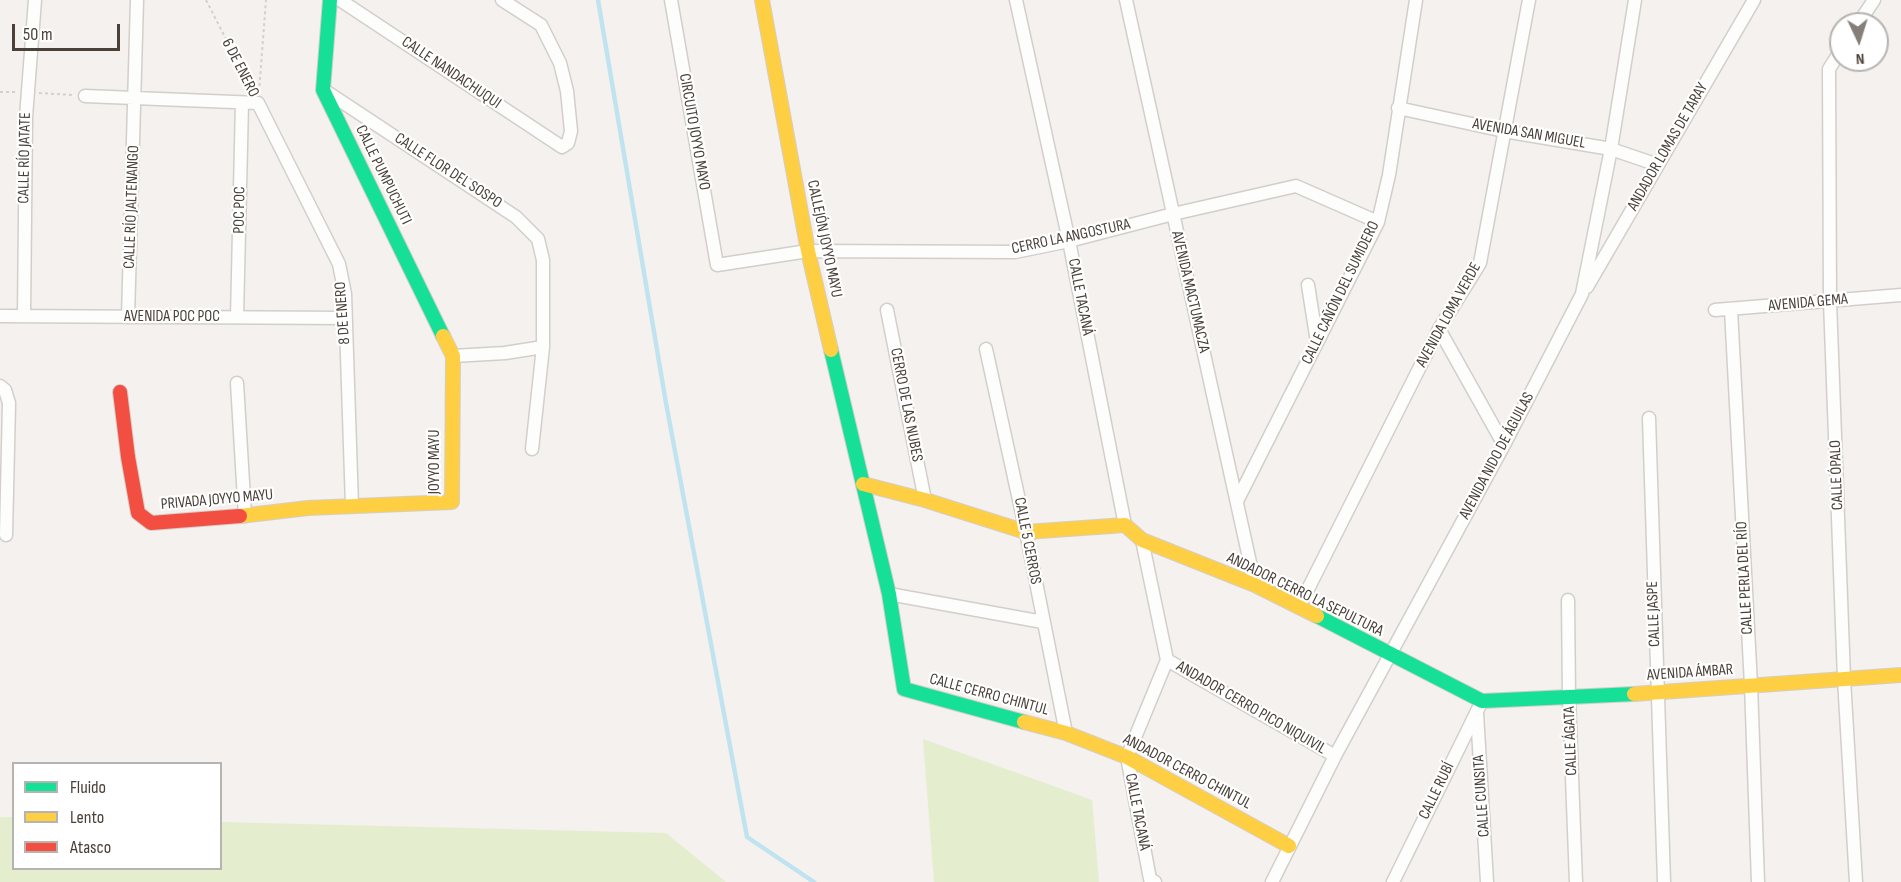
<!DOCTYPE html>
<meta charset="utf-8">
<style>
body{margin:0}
#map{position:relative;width:1901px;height:882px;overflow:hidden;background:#f4f1ee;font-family:"Sofia Sans Condensed",sans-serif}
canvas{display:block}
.legend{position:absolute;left:12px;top:762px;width:210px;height:108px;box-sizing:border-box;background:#fff;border:2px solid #b7b3b0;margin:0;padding:8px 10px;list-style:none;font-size:18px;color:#4a4139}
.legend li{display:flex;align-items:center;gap:12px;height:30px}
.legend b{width:30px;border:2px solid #b7b3b0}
.north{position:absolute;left:1829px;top:12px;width:60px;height:60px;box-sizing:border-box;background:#fff;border:2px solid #b7b3b0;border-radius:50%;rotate:176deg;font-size:16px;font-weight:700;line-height:24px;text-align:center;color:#4a4139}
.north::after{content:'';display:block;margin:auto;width:21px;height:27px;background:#867f78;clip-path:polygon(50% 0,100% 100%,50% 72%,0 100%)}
.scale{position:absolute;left:12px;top:24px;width:108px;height:27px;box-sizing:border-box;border:3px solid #4a4139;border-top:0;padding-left:8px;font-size:18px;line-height:21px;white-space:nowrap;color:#4a4139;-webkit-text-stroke:4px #fff;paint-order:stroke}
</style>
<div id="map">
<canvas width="1901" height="882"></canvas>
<ul class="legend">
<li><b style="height:8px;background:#16e098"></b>Fluido</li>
<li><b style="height:8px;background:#ffcf43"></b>Lento</li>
<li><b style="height:8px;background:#f24e42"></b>Atasco</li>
</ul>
<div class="north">N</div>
<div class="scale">50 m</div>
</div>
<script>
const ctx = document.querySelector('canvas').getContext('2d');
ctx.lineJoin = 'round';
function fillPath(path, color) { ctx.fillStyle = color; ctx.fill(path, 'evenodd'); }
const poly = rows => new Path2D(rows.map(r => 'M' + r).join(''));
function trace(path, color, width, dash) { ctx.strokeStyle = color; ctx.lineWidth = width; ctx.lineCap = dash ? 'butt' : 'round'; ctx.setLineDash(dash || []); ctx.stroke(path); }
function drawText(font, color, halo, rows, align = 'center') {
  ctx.font = font + ' "Sofia Sans Condensed",sans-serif'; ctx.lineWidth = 4.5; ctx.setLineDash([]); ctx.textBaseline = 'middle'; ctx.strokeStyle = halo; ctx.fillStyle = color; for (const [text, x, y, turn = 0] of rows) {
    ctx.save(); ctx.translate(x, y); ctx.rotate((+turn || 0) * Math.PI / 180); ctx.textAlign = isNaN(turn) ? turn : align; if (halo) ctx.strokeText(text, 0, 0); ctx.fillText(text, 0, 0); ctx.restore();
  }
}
fillPath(poly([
 [923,739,1092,800,1099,882,934,882],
 [0,817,13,817,14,868,220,868,221,822,666,833,726,882,0,882]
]), '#e5edcf');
trace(poly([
 [598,0,666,403,747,837,814,882]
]), '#c0e4ef', 4.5);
const street = poly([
 [340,0,562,147,568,143,571,131,567,91,560,63,541,25,502,0],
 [671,0,717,265,808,251,1015,252,1069,241,1173,214,1296,186,1378,222],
 [1016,0,1069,241,1125,525],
 [1126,0,1255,585],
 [1858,24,1874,0],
 [1841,50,1829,69,1830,301,1844,679,1856,882],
 [324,90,516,217,538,239,543,260,543,347,532,449],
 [85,96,258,103,339,264,345,294,352,506],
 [1398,108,1504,131,1611,149,1658,165],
 [1308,285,1317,342],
 [1587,287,1754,0],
 [887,310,925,500],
 [1715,310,1901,295],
 [1731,310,1751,685,1758,882],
 [0,316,345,318],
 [24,316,26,117,35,0],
 [128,317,137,0],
 [237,317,242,103],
 [1439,329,1504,445],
 [986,349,1026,532,1066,733],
 [453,356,505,353,543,347],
 [237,383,245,516],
 [0,386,5,390,9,403,6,535],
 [1649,418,1664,882],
 [1237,501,1378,222,1389,175,1416,0],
 [1142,540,1167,660,1127,757,1150,879,1155,882],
 [889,594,1043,622],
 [1568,600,1569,698,1576,882],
 [1299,607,1439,329,1480,263,1529,0],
 [1167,660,1335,756],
 [1477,713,1487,882],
 [1272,882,1335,756,1504,445,1582,294,1611,149,1635,0],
 [1393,882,1482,701]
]);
const fast = poly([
 [330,0,323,90,443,336],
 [831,350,889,594,904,689,1024,722],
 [1317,616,1482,701,1634,694]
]);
const slow = poly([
 [762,0,808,251,831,350],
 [863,484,925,500,1026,532,1125,525,1142,540,1255,585,1317,616],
 [240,516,308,508,452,502,453,356,443,336],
 [1634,694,1901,675],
 [1024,722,1066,733,1127,757,1289,846]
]);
const jam = poly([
 [120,392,128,457,138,513,151,523,240,516]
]);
trace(street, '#d2cfcb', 15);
trace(fast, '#d4cec7', 16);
trace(slow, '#d4cec7', 16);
trace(jam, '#d4cec7', 16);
trace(poly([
 [206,0,252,90],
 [0,92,16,92],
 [259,92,266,0],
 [39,93,73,95]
]), '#d3d1cc', 2, [3, 3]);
trace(street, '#fdfdfc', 12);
trace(fast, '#16e098', 14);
trace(slow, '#ffcf43', 14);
trace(jam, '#f24e42', 14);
drawText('16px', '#4a4139', '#fff', [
 ["6 DE ENERO",240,68,63],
 ["CALLE NANDACHUQUI",451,73,34],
 ["CIRCUITO JOYYO MAYO",694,132,80],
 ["AVENIDA SAN MIGUEL",1529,134,10],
 ["ANDADOR LOMAS DE TARAY",1668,147,-60],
 ["CALLE RÍO JATATE",25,158,-89],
 ["CALLE FLOR DEL SOSPO",448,171,33],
 ["CALLE PUMPUCHUTI",383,175,64],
 ["CALLE RÍO JALTENANGO",132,207,-88],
 ["POC POC",240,210,-89],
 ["CERRO LA ANGOSTURA",1071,237,-12],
 ["CALLEJÓN JOYYO MAYU",824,239,78],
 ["AVENIDA MACTUMACZA",1190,292,77],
 ["CALLE CAÑÓN DEL SUMIDERO",1341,293,-64],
 ["CALLE TACANÁ",1080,297,79],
 ["AVENIDA GEMA",1808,303,-5],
 ["8 DE ENERO",343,313,-94],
 ["AVENIDA LOMA VERDE",1449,315,-61],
 ["AVENIDA POC POC",172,317],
 ["CERRO DE LAS NUBES",906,405,79],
 ["AVENIDA NIDO DE ÁGUILAS",1497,456,-62],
 ["JOYYO MAYU",435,462,-90],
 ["CALLE ÓPALO",1837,475,-92],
 ["PRIVADA JOYYO MAYU",217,500,-5],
 ["CALLE 5 CERROS",1027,541,79],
 ["CALLE PERLA DEL RÍO",1745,578,-93],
 ["ANDADOR CERRO LA SEPULTURA",1305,595,26],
 ["CALLE JASPE",1654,614,-92],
 ["AVENIDA ÁMBAR",1690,673,-4],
 ["CALLE CERRO CHINTUL",989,695,15],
 ["ANDADOR CERRO PICO NIQUIVIL",1251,708,30],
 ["CALLE ÁGATA",1571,741,-92],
 ["ANDADOR CERRO CHINTUL",1187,772,28],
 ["CALLE RUBÍ",1437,791,-64],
 ["CALLE CUNSITA",1482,796,-94],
 ["CALLE TACANÁ",1137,812,79]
]);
</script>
